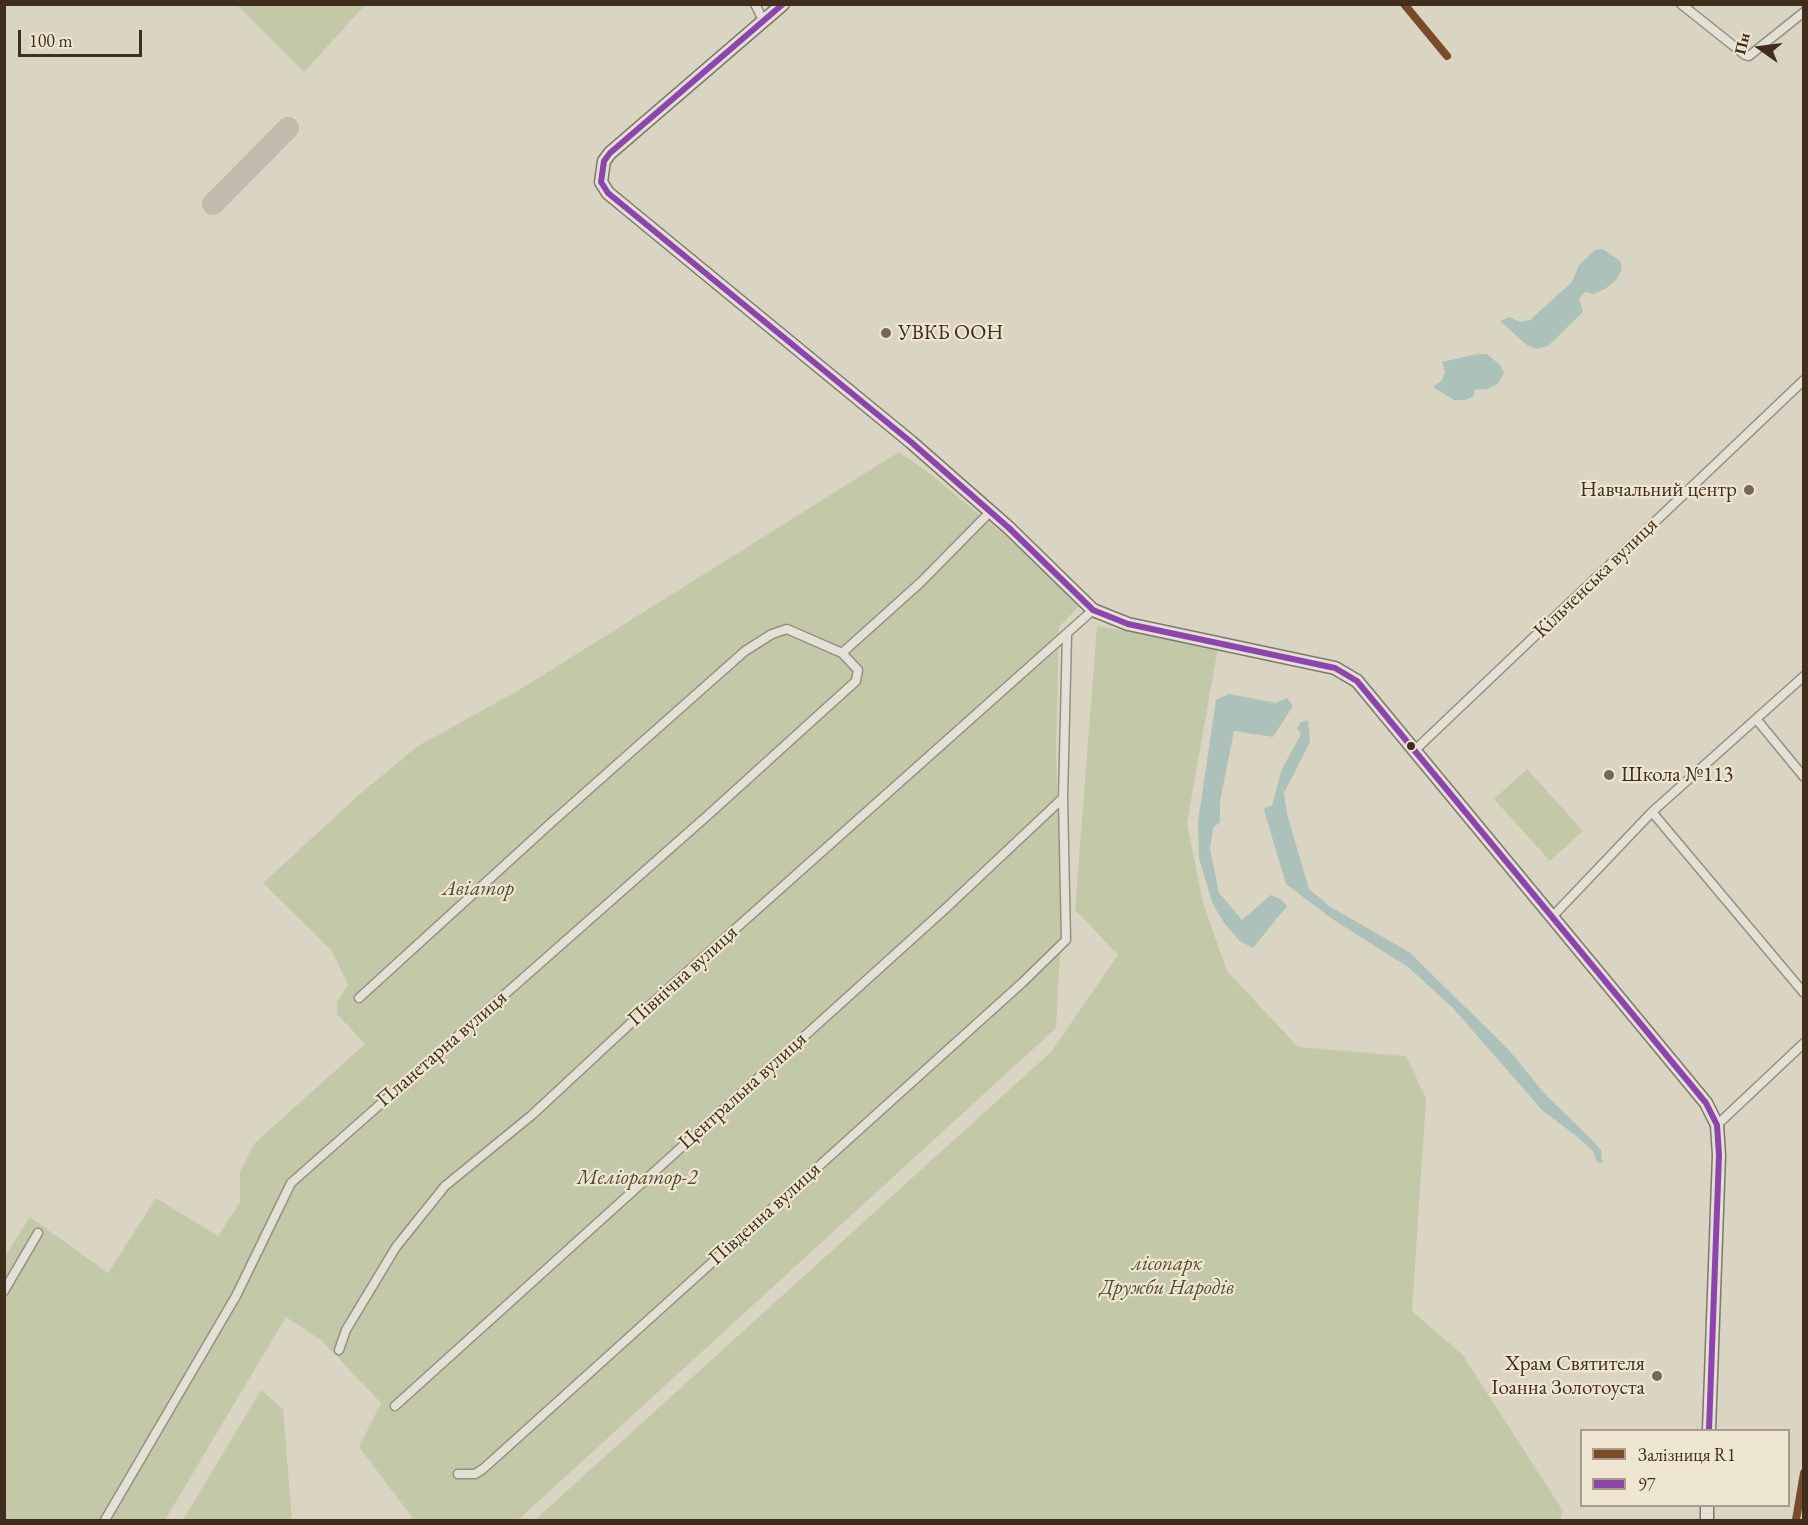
<!DOCTYPE html>
<meta charset="utf-8">
<style>
body{margin:0}
#map{position:relative;width:1808px;height:1525px;overflow:hidden;background:#dad4c2;font-family:"EB Garamond",serif}
canvas{display:block}
.frame{position:absolute;inset:0;border:6px solid #3e2e1b;pointer-events:none}
.legend{position:absolute;left:1580px;top:1429px;width:210px;height:78px;box-sizing:border-box;background:#eee6d1;border:2px solid #a89c88;margin:0;padding:8px 10px;list-style:none;font-size:18px;color:#3e2e1b}
.legend li{display:flex;align-items:center;gap:12px;height:30px}
.legend b{width:30px;border:2px solid #a89c88}
.north{position:absolute;left:1730px;top:18px;width:60px;height:60px;-webkit-text-stroke:4px #eee6d1;paint-order:stroke;rotate:284deg;font-size:16px;font-weight:700;line-height:24px;text-align:center;color:#3e2e1b}
.north::after{content:'';display:block;margin:auto;width:21px;height:27px;background:#3e2e1b;clip-path:polygon(50% 0,100% 100%,50% 72%,0 100%)}
.scale{position:absolute;left:18px;top:30px;width:124px;height:27px;box-sizing:border-box;border:3px solid #3e2e1b;border-top:0;padding-left:8px;font-size:18px;line-height:21px;white-space:nowrap;color:#3e2e1b;-webkit-text-stroke:4px #eee6d1;paint-order:stroke}
</style>
<div id="map">
<canvas width="1808" height="1525"></canvas>
<div class="frame"></div>
<ul class="legend">
<li><b style="height:8px;background:#7a4b2a"></b>Залізниця R1</li>
<li><b style="height:8px;background:#8e44ad"></b>97</li>
</ul>
<div class="north">Пн</div>
<div class="scale">100 m</div>
</div>
<script>
const ctx = document.querySelector('canvas').getContext('2d');
ctx.lineJoin = 'round';
function fillPath(path, color) { ctx.fillStyle = color; ctx.fill(path, 'evenodd'); }
const poly = rows => new Path2D(rows.map(r => 'M' + r).join(''));
function trace(path, color, width, dash) { ctx.strokeStyle = color; ctx.lineWidth = width; ctx.lineCap = dash ? 'butt' : 'round'; ctx.setLineDash(dash || []); ctx.stroke(path); }
function drawText(font, color, halo, rows, align = 'center') {
  ctx.font = font + ' "EB Garamond",serif'; ctx.lineWidth = 4.5; ctx.setLineDash([]); ctx.textBaseline = 'middle'; ctx.strokeStyle = halo; ctx.fillStyle = color; for (const [text, x, y, turn = 0] of rows) {
    ctx.save(); ctx.translate(x, y); ctx.rotate((+turn || 0) * Math.PI / 180); ctx.textAlign = isNaN(turn) ? turn : align; if (halo) ctx.strokeText(text, 0, 0); ctx.fillText(text, 0, 0); ctx.restore();
  }
}
fillPath(poly([
 [237,5,365,5,304,72],
 [899,452,928,472,1084,601,1059,627,1056,753,1061,934,1056,1028,518,1520,414,1520,359,1447,381,1403,321,1340,286,1317,165,1520,5,1520,5,1256,30,1217,108,1273,156,1198,218,1236,240,1202,240,1171,255,1143,365,1044,337,1014,337,1002,348,985,332,951,263,883,360,794,418,746,519,690],
 [1097,626,1218,647,1187,823,1203,903,1227,971,1298,1047,1406,1056,1426,1098,1412,1311,1462,1354,1563,1511,1560,1520,535,1520,1051,1052,1118,955,1075,910],
 [1527,769,1583,831,1550,861,1494,799],
 [261,1390,283,1409,292,1520,183,1520]
]), '#c3c9a8');
fillPath(poly([
 [1603,249,1620,261,1622,269,1616,280,1605,289,1594,294,1585,292,1579,298,1583,312,1548,346,1537,349,1527,345,1500,321,1510,317,1520,322,1530,320,1572,282,1579,265,1595,250],
 [1478,354,1487,354,1500,365,1504,373,1498,384,1487,389,1474,390,1474,396,1465,400,1454,400,1433,387,1442,380,1445,372,1442,362],
 [1229,694,1276,703,1287,698,1293,706,1273,737,1234,731,1220,801,1220,822,1213,828,1210,849,1219,893,1242,920,1271,895,1282,900,1287,906,1253,948,1240,941,1224,923,1212,902,1199,858,1198,822,1216,700],
 [1308,720,1310,742,1284,793,1287,814,1309,889,1329,906,1409,952,1508,1049,1544,1093,1594,1142,1601,1150,1602,1163,1597,1162,1593,1151,1576,1136,1542,1110,1453,1008,1408,967,1331,918,1286,884,1264,810,1266,807,1272,806,1281,771,1301,734,1297,728,1301,722]
]), '#abc1ba');
trace(poly([
 [213,204,288,128]
]), '#c0bbae', 22);
const street = poly([
 [755,4,763,20],
 [1681,4,1745,55,1749,56,1804,12],
 [1757,720,1804,777],
 [1415,750,1804,380],
 [1652,812,1804,993],
 [1552,917,1652,812,1804,676],
 [359,998,552,822,745,651,772,634,787,629,842,653,920,583,990,512],
 [1717,1125,1804,1043],
 [4,1291,38,1233],
 [339,1350,346,1330,396,1247,445,1186,532,1115,660,996,1093,610],
 [395,1406,944,910,1063,798],
 [458,1474,475,1474,483,1469,1023,982,1066,940,1063,798,1067,634],
 [105,1520,236,1296,291,1183,707,816,856,681,858,670,842,653]
]);
const secondary = poly([
 [783,4,610,153,604,161,601,182,608,193,911,442,1009,528,1093,610,1128,624,1335,668,1357,681,1706,1103,1717,1125,1719,1155,1709,1430],
 [1707,1520,1707,1506]
]);
trace(street, '#958f82', 11);
trace(secondary, '#7e786c', 15);
trace(street, '#e3e0d6', 8);
trace(secondary, '#e3e0d6', 12);
trace(poly([
 [783,4,610,153,604,161,601,182,608,193,911,442,1009,528,1093,610,1128,624,1335,668,1357,681,1706,1103,1717,1125,1719,1155,1709,1430]
]), '#8e44ad', 6);
trace(poly([
 [1404,4,1447,56],
 [1796,1520,1804,1473]
]), '#7a4b2a', 8);
for (const [x, y, r, color] of [
 [886,333,6,"#756855"],
 [1749,490,6,"#756855"],
 [1411,746,5,"#3e2e1b"],
 [1609,775,6,"#756855"],
 [1657,1376,6,"#756855"]
]) { const dot = new Path2D(); dot.arc(x, y, r, 0, 2 * Math.PI); ctx.fillStyle = color; ctx.fill(dot); trace(dot, '#eee6d1', 2); }
drawText('21px', '#3e2e1b', '#eee6d1', [
 ["УВКБ ООН",898,333],
 ["Навчальний центр",1737,490,"right"],
 ["Школа №113",1621,775],
 ["Храм Святителя",1645,1364,"right"],
 ["Іоанна Золотоуста",1645,1388,"right"]
], 'left');
drawText('21px', '#3e2e1b', '#eee6d1', [
 ["Кільченська вулиця",1596,578,-44],
 ["Північна вулиця",683,976,-42],
 ["Планетарна вулиця",442,1049,-41],
 ["Центральна вулиця",743,1091,-42],
 ["Південна вулиця",765,1214,-42]
]);
drawText('italic 21px', '#554b33', '#eee6d1', [
 ["Авіатор",478,889],
 ["Меліоратор-2",637,1178],
 ["лісопарк",1167,1264],
 ["Дружби Народів",1167,1288]
]);
</script>
